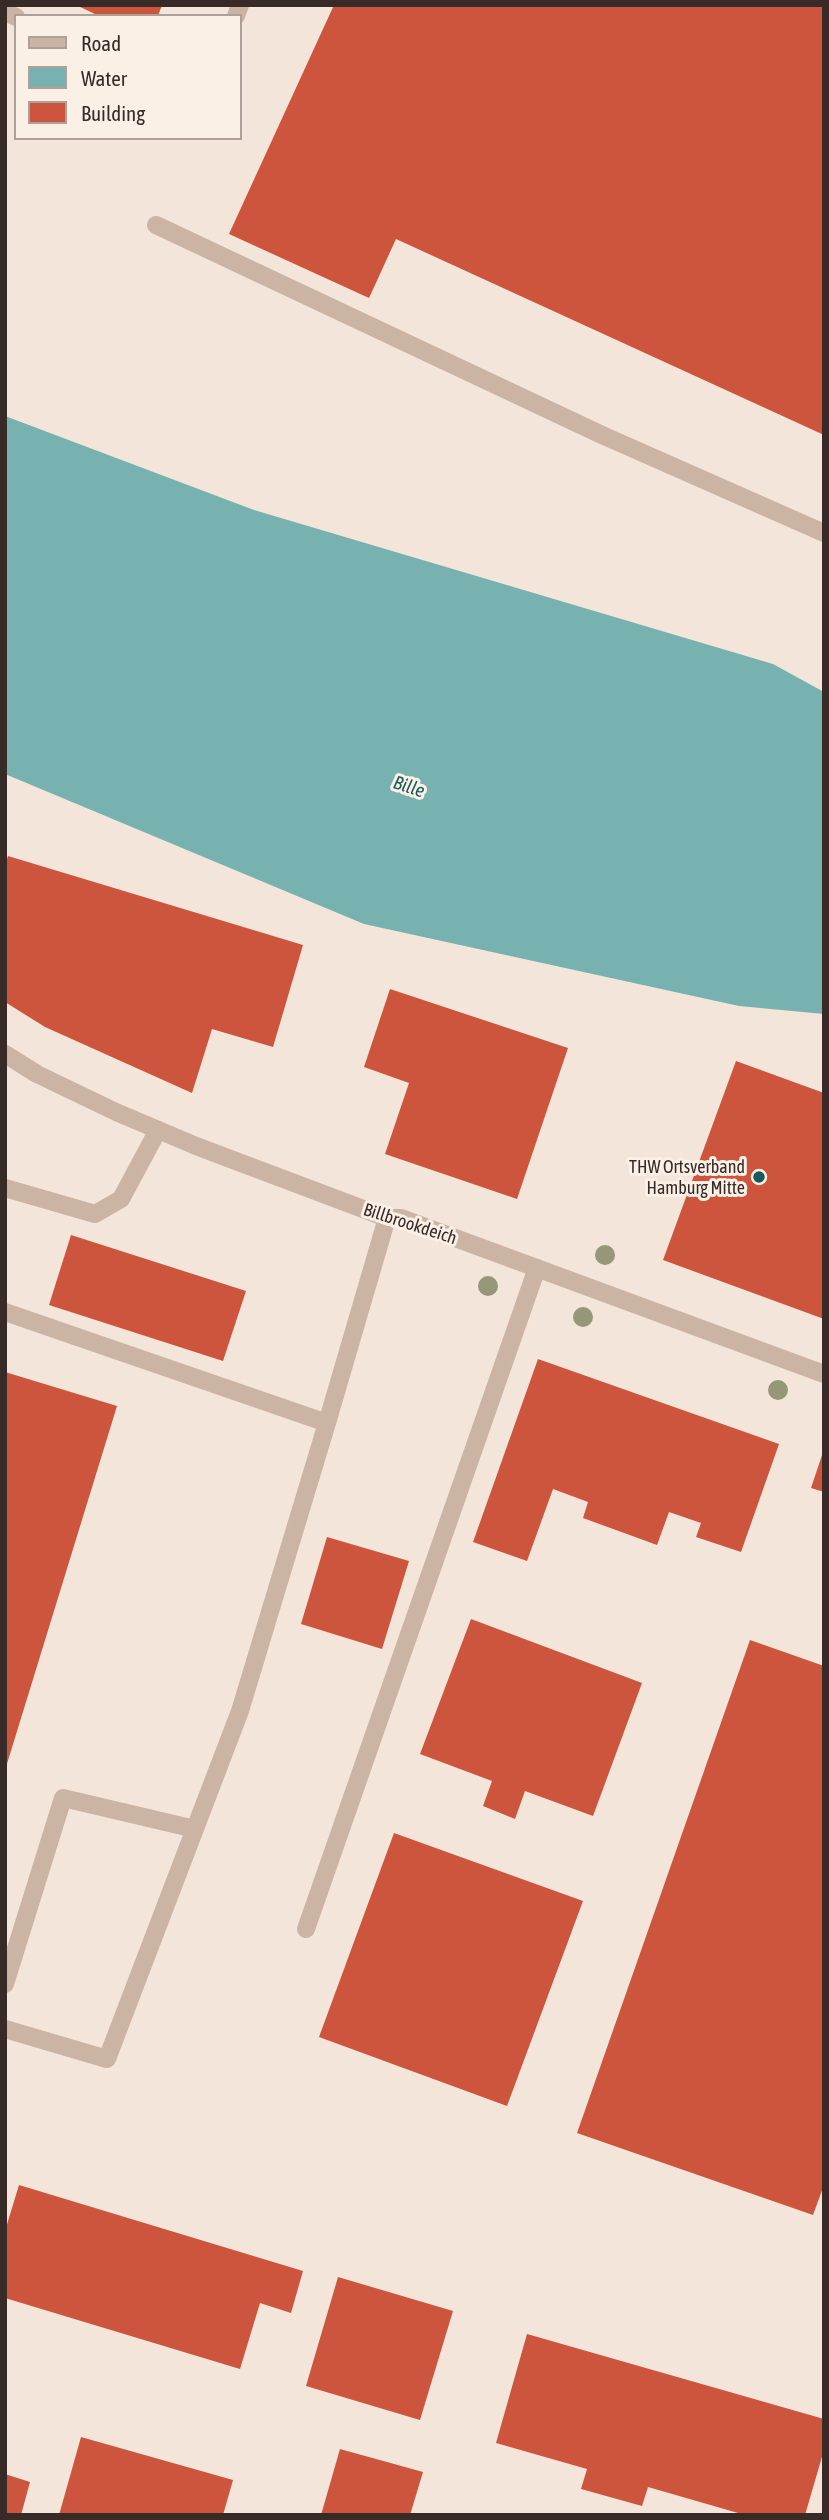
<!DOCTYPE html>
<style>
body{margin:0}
#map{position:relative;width:829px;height:2520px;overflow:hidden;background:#f3e5d9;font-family:"Asap Condensed",sans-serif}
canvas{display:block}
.frame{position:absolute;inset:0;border:7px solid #372a27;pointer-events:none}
.legend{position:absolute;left:14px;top:14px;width:228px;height:126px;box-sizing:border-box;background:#faf0e6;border:2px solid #aca19a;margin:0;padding:9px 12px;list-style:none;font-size:21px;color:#372a27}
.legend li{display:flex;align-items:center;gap:14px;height:35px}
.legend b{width:35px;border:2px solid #aca19a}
</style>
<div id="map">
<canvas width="829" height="2520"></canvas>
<div class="frame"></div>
<ul class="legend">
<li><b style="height:9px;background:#ccb4a5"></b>Road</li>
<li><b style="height:19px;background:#77b2b0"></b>Water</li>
<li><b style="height:19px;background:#ce553d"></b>Building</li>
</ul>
</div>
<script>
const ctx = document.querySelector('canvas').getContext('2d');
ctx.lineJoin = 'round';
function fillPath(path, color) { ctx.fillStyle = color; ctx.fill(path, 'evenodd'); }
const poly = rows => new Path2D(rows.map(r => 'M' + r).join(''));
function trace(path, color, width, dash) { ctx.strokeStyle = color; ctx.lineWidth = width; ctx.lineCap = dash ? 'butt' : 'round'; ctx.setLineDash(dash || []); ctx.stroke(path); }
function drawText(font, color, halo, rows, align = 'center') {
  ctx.font = font + ' "Asap Condensed",sans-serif'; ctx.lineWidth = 6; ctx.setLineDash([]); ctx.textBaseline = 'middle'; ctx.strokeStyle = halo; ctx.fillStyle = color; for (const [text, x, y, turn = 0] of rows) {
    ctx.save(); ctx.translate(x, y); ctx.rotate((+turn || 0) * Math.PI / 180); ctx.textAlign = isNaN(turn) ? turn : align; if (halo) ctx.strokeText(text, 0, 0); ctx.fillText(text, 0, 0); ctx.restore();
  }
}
fillPath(poly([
 [5,416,254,510,773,664,824,692,824,1014,739,1006,364,924,5,774]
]), '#77b2b0');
fillPath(poly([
 [76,5,162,5,158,16,99,16],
 [334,5,824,5,824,435,396,239,369,298,229,234],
 [8,856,303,945,273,1047,212,1029,192,1093,45,1027,5,1002,5,865],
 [390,989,568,1048,517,1199,385,1154,409,1083,364,1067],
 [736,1061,824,1093,824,1319,663,1260],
 [71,1235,246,1291,223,1361,49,1305],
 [538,1359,779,1444,741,1552,696,1537,701,1523,669,1512,657,1545,583,1518,588,1502,553,1489,527,1561,473,1542],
 [5,1372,117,1406,6,1767,5,1767],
 [823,1452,824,1452,824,1492,811,1488],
 [327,1537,409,1561,382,1649,301,1624],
 [471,1619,642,1683,593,1816,525,1791,515,1819,483,1806,492,1781,420,1754],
 [750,1640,824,1666,824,2185,813,2215,577,2133],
 [394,1833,583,1901,507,2106,319,2037],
 [19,2185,303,2271,291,2313,260,2303,240,2369,5,2298,5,2231],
 [338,2277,453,2311,420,2420,306,2386],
 [527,2334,824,2419,824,2450,805,2515,745,2515,648,2487,642,2506,581,2489,587,2469,496,2443],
 [81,2437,233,2480,223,2515,59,2515],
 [340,2449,423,2472,410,2515,321,2515],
 [5,2474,30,2482,21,2515,5,2515]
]), '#ce553d');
trace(poly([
 [5,12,16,17],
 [236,16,240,5],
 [156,225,602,435,824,533],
 [5,1188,95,1214,121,1199,158,1130],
 [5,1312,327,1423,387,1218],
 [306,1929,537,1268],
 [5,1984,63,1798,195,1829],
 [5,2029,107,2059,240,1711,327,1423]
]), '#ccb4a5', 18);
trace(poly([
 [5,1054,37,1074,116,1112,196,1146,387,1218,401,1218,824,1374]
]), '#ccb4a5', 18);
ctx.fillStyle = '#969778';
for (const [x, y] of [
 [605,1255],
 [488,1286],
 [583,1317],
 [778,1390]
]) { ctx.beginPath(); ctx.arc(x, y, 10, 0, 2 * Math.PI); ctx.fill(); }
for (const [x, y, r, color] of [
 [759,1177,7,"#195b5a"]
]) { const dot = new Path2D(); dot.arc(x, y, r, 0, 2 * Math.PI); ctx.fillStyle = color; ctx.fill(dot); trace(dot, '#faf0e6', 2.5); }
drawText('18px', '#372a27', '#faf0e6', [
 ["THW Ortsverband",745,1167],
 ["Hamburg Mitte",745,1188]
], 'right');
drawText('18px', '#372a27', '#faf0e6', [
 ["Billbrookdeich",410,1224,18]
]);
drawText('italic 19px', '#195b5a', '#faf0e6', [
 ["Bille",409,787,18]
]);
</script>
